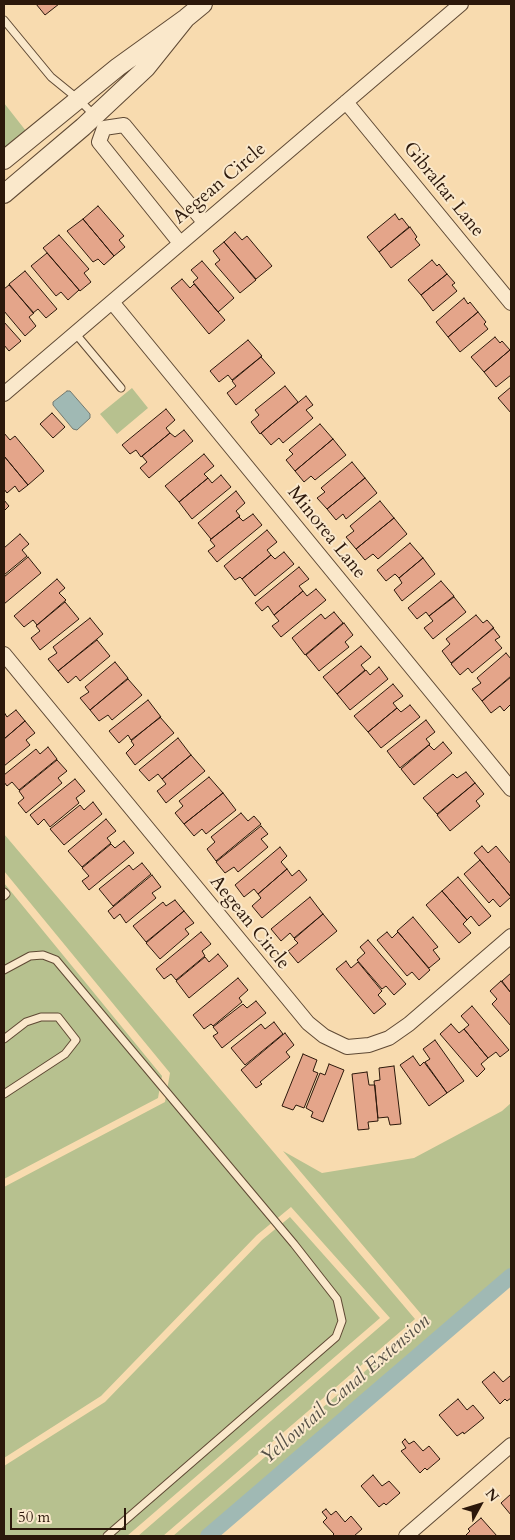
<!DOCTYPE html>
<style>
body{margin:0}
#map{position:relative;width:515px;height:1540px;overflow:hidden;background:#f8dbaf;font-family:Cardo,serif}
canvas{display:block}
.frame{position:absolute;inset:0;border:5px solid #2c180b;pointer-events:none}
.north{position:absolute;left:455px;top:1480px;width:50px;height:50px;-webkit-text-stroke:4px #fae8cb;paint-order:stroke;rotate:51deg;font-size:14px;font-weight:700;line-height:20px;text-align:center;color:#2c180b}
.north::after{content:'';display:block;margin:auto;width:18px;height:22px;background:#2c180b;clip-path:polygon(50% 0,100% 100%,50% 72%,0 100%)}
.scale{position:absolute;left:10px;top:1508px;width:116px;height:22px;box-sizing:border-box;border:2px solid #2c180b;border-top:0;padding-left:6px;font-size:15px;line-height:18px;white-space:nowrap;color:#2c180b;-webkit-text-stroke:4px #fae8cb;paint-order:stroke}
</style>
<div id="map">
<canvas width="515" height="1540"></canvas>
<div class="frame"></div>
<div class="north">N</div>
<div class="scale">50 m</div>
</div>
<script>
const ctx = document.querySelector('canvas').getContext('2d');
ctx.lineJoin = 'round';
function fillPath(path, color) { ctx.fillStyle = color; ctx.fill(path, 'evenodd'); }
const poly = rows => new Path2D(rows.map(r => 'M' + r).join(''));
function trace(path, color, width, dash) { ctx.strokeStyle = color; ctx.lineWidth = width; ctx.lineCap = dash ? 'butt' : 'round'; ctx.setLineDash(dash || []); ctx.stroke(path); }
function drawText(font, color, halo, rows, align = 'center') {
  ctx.font = font + ' Cardo,serif'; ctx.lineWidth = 4; ctx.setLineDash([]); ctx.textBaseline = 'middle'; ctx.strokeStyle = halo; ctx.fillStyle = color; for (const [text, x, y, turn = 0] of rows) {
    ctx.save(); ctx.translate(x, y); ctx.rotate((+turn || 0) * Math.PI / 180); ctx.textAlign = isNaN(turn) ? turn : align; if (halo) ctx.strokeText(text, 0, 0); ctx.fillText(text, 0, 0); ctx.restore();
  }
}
fillPath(poly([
 [4,103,26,131,4,150],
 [132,388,148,408,117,434,100,414],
 [4,834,415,1319,163,1536,138,1536,390,1318,291,1207,257,1235,101,1396,4,1458,4,1187,165,1102,170,1073,4,871],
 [4,883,162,1076,158,1098,4,1179],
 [511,1103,511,1283,217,1536,173,1536,420,1324,423,1321,421,1314,283,1151,322,1173,414,1158,502,1111],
 [290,1217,380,1318,127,1536,4,1536,4,1466,105,1402,262,1240]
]), '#b7c18f');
const water = poly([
 [67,391,70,391,90,414,90,418,77,430,73,429,53,405,53,402,67,391]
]);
fillPath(water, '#a0b9b4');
trace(water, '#727970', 1);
trace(poly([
 [208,1536,511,1276]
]), '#a0b9b4', 16);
const building = poly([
 [36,4,59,4,45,15,36,4],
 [98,206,124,236,119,240,125,247,114,256,83,219,98,206],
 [395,214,399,220,402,218,409,227,379,252,367,237,395,214],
 [83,219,114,256,104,265,98,259,93,262,67,231,83,219],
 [410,227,417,237,415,239,420,245,391,268,379,252,410,227],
 [235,232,242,240,247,236,272,266,256,279,224,242,235,232],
 [59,235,89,269,84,273,91,282,80,291,43,248,59,235],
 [224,242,256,280,240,293,215,264,220,260,213,251,224,242],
 [47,253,79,290,68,300,61,292,56,296,31,266,47,253],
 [432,260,437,266,439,264,447,274,421,295,408,280,432,260],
 [202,261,234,298,218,312,193,282,198,278,191,270,202,261],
 [25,271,57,309,46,318,38,309,33,313,9,284,25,271],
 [447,274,455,283,452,285,457,291,433,311,421,295,447,274],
 [182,279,190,288,194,284,225,320,209,334,171,288,182,279],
 [9,285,34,313,29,317,36,326,25,336,4,311,4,289,9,285],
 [464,298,468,304,470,302,478,312,448,337,436,322,464,298],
 [478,312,486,322,484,324,488,329,460,352,448,337,478,312],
 [4,322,21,341,9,351,4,345,4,322],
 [495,337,500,343,502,341,510,350,484,372,471,357,495,337],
 [248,340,262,356,232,380,228,375,219,382,210,371,248,340],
 [510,350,511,352,511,375,496,387,484,372,510,350],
 [261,357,275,373,236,405,227,393,236,386,232,381,261,357],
 [285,386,298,402,260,434,251,422,259,415,255,410,285,386],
 [511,387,511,413,498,398,511,387],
 [306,396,313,405,306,410,313,418,283,443,279,438,271,445,261,433,306,396],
 [166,409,175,420,166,428,170,433,141,457,136,450,130,454,122,445,166,409],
 [52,413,65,427,53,438,40,424,52,413],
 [320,424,333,439,295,471,286,460,293,454,289,450,320,424],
 [184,430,193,441,149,478,140,468,147,462,142,456,170,433,175,437,184,430],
 [4,433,10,440,15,436,44,471,28,485,4,456,4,433],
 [333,439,346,455,315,480,311,476,304,482,295,471,333,439],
 [204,454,214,466,204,474,208,478,179,502,165,486,204,454],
 [4,456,28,485,19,492,15,486,7,493,4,489,4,456],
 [352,462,365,478,327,509,317,498,325,492,321,488,352,462],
 [221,475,231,487,192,519,179,502,208,478,212,483,221,475],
 [365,478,377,493,346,519,343,514,336,520,327,509,365,478],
 [236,491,245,503,236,511,240,516,211,539,198,523,236,491],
 [4,500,9,506,4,511,4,500],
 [380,501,394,518,356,549,346,537,354,531,350,526,380,501],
 [253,514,262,525,217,562,208,551,215,546,210,540,239,517,243,521,253,514],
 [394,518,407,534,378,559,373,554,365,560,356,549,394,518],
 [267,530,277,542,267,550,271,555,242,579,240,577,235,580,224,566,267,530],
 [20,534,29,544,22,550,27,556,4,575,4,548,20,534],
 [410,543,423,558,399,578,395,574,386,581,377,570,410,543],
 [284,552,294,564,255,596,242,579,271,555,275,559,284,552],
 [28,557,41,573,4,604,4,577,28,557],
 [423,558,435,574,402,601,394,590,402,583,399,578,423,558],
 [299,567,309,579,299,586,303,591,274,615,268,606,262,611,255,603,299,567],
 [57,579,65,588,59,593,66,600,37,625,33,620,24,627,14,616,57,579],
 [441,581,454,596,429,616,426,612,417,619,408,608,441,581],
 [316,589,326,600,281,637,272,626,279,621,274,615,303,591,307,596,316,589],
 [454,597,466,612,433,639,424,628,433,621,429,616,454,597],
 [65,602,79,619,40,650,31,638,40,631,36,626,65,602],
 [334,612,343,623,305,655,292,638,321,614,325,619,334,612],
 [476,615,483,623,487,620,494,628,451,663,442,651,450,644,446,639,476,615],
 [90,618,103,634,58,671,48,659,57,653,53,647,90,618],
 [344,623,353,635,345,642,349,647,319,671,306,655,344,623],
 [493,628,500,637,495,640,502,648,472,673,468,668,460,675,451,664,493,628],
 [97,640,110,656,80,681,76,676,68,683,58,671,97,640],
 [361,646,371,657,361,665,365,670,337,694,323,677,361,646],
 [506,653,511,659,511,676,482,701,472,689,481,683,477,678,506,653],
 [115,662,128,678,90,710,80,698,89,692,85,687,115,662],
 [379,667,388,679,350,710,337,694,366,670,370,675,379,667],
 [511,677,511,704,504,711,500,706,491,713,482,701,511,677],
 [128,679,142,695,112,720,108,715,99,721,90,710,128,679],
 [393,684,403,696,393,703,397,708,368,732,354,716,393,684],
 [148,700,161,717,131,740,128,735,119,743,109,731,148,700],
 [410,705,420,717,381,748,368,732,397,708,401,712,410,705],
 [16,710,25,721,4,739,4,712,7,717,16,710],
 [160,717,174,733,135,765,126,753,134,745,131,741,160,717],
 [426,720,435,732,426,739,430,744,400,768,387,751,426,720],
 [25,721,35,733,26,740,30,745,4,766,4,739,25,721],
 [178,738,191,755,162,779,158,774,149,781,139,770,178,738],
 [443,742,452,753,414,785,401,769,429,745,434,750,443,742],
 [48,747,57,759,19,790,12,782,7,786,4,782,4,775,36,749,40,754,48,747],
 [191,755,205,771,166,803,157,791,166,784,162,779,191,755],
 [57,760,67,771,58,778,62,783,26,813,18,803,24,798,19,791,57,760],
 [466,772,475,783,437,814,423,798,453,774,457,778,466,772],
 [209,777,223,793,184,824,175,813,183,806,179,801,209,777],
 [75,779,85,791,76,798,79,803,50,827,44,819,38,825,30,815,75,779],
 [475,783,484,794,476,801,480,806,450,831,437,815,475,783],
 [223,793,236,810,206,834,202,829,194,836,184,824,223,793],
 [93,802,102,814,64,845,50,829,80,805,84,810,93,802],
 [241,813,248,821,254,816,261,824,216,861,207,849,215,842,211,837,241,813],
 [106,819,116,831,107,838,111,843,82,867,68,851,106,819],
 [261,826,268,834,261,839,268,847,238,872,234,867,225,873,216,862,261,826],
 [124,841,134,853,89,890,82,881,89,876,82,868,111,844,115,848,124,841],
 [482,846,488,853,496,846,511,864,511,897,474,853,482,846],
 [280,847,287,856,281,862,287,869,258,894,254,889,244,897,235,885,280,847],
 [480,860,511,897,500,907,493,899,489,903,464,874,480,860],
 [142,863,151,874,113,906,99,889,129,865,133,870,142,863],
 [287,869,292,876,299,870,307,880,262,918,252,906,261,898,258,894,287,869],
 [152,875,161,887,152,893,156,898,126,923,120,914,114,919,108,911,152,875],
 [458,877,491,916,479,926,471,916,467,920,442,891,458,877],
 [442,891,467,920,463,924,471,933,459,943,426,905,442,891],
 [310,897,323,914,294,938,290,933,281,941,271,929,310,897],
 [175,900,184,911,146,942,133,926,163,902,166,906,175,900],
 [184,911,194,923,185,929,189,934,160,959,146,943,184,911],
 [323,914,337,931,298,963,288,951,298,943,294,939,323,914],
 [413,917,438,947,433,950,440,959,429,968,397,931,413,917],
 [201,932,211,944,202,951,205,956,176,980,171,974,164,979,156,969,201,932],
 [387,932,392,938,398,932,430,970,419,980,412,972,407,976,377,940,387,932],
 [368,940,406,984,394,995,386,986,382,989,357,960,365,953,360,947,368,940],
 [218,954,228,966,189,998,176,981,205,957,209,962,218,954],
 [346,961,351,968,358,962,382,991,378,995,386,1004,374,1014,336,969,346,961],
 [511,973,511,993,502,981,511,973],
 [238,978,248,990,239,998,242,1002,213,1026,211,1024,204,1029,193,1015,238,978],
 [501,981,511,993,511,1026,492,1004,497,999,490,991,501,981],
 [256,1001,266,1013,222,1048,213,1036,218,1033,213,1027,243,1004,247,1008,256,1001],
 [472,1006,509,1050,500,1057,496,1052,488,1058,464,1029,469,1025,461,1016,472,1006],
 [274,1022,283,1034,245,1065,231,1048,261,1024,265,1029,274,1022],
 [451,1024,459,1033,464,1029,488,1058,481,1064,485,1069,477,1077,440,1034,451,1024],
 [285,1033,294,1045,286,1052,290,1057,260,1082,262,1084,256,1088,241,1070,285,1033],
 [435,1040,464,1081,447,1093,425,1062,430,1059,423,1049,435,1040],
 [303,1054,317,1060,313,1071,318,1073,304,1108,296,1105,293,1110,282,1106,303,1054],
 [413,1056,420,1066,424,1062,447,1093,429,1106,400,1065,413,1056],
 [329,1064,344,1070,323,1122,311,1117,313,1112,306,1108,320,1073,325,1075,329,1064],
 [394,1066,401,1124,390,1125,388,1117,378,1118,374,1081,380,1080,379,1068,394,1066],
 [367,1072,369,1085,375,1085,378,1121,368,1122,369,1129,358,1130,352,1074,367,1072],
 [494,1372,503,1382,510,1376,511,1378,511,1398,507,1401,505,1399,500,1404,482,1382,494,1372],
 [458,1399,467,1410,473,1405,484,1418,464,1434,463,1432,457,1436,439,1415,458,1399],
 [405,1439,409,1444,414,1441,423,1451,429,1446,440,1459,427,1470,425,1468,420,1473,401,1451,406,1448,402,1442,405,1439],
 [373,1475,382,1486,389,1481,400,1493,386,1505,384,1503,379,1507,361,1486,373,1475],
 [511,1494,511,1515,501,1503,511,1494],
 [326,1509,331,1515,336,1511,345,1522,351,1516,362,1529,354,1536,332,1536,334,1534,323,1522,327,1518,322,1512,326,1509],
 [481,1518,497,1536,465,1536,470,1531,468,1529,481,1518]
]);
fillPath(building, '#e4a58a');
trace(building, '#2c180b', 1);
const service = poly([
 [4,20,51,77,78,99,94,115],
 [75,333,121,388],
 [4,892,6,894,4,896],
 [4,970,30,956,43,955,56,960,294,1244,337,1299,342,1321,336,1337,107,1536],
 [4,1039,26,1022,41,1017,58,1017,76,1040,65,1054,4,1094]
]);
const minor = poly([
 [346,102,511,303],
 [104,128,124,125,204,222],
 [104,128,99,142,180,243],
 [112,302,511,789],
 [4,394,461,4],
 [4,654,308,1023,324,1036,347,1047,369,1045,389,1038,409,1024,511,936],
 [406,1536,511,1445]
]);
const tertiary = poly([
 [4,160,118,67,186,18,203,4],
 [4,194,83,127,146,68,186,18]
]);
trace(service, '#5f4934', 9);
trace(minor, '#5f4934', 16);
trace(tertiary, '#5f4934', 20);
trace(service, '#fae8cb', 7);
trace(minor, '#fae8cb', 14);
trace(tertiary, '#fae8cb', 18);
drawText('19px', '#2c180b', '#fae8cb', [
 ["Aegean Circle",220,184,-40],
 ["Gibraltar Lane",443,190,51],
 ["Minorea Lane",326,533,51],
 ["Aegean Circle",249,923,51]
]);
drawText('italic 20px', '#555046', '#fae8cb', [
 ["Yellowtail Canal Extension",346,1390,-41]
]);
</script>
